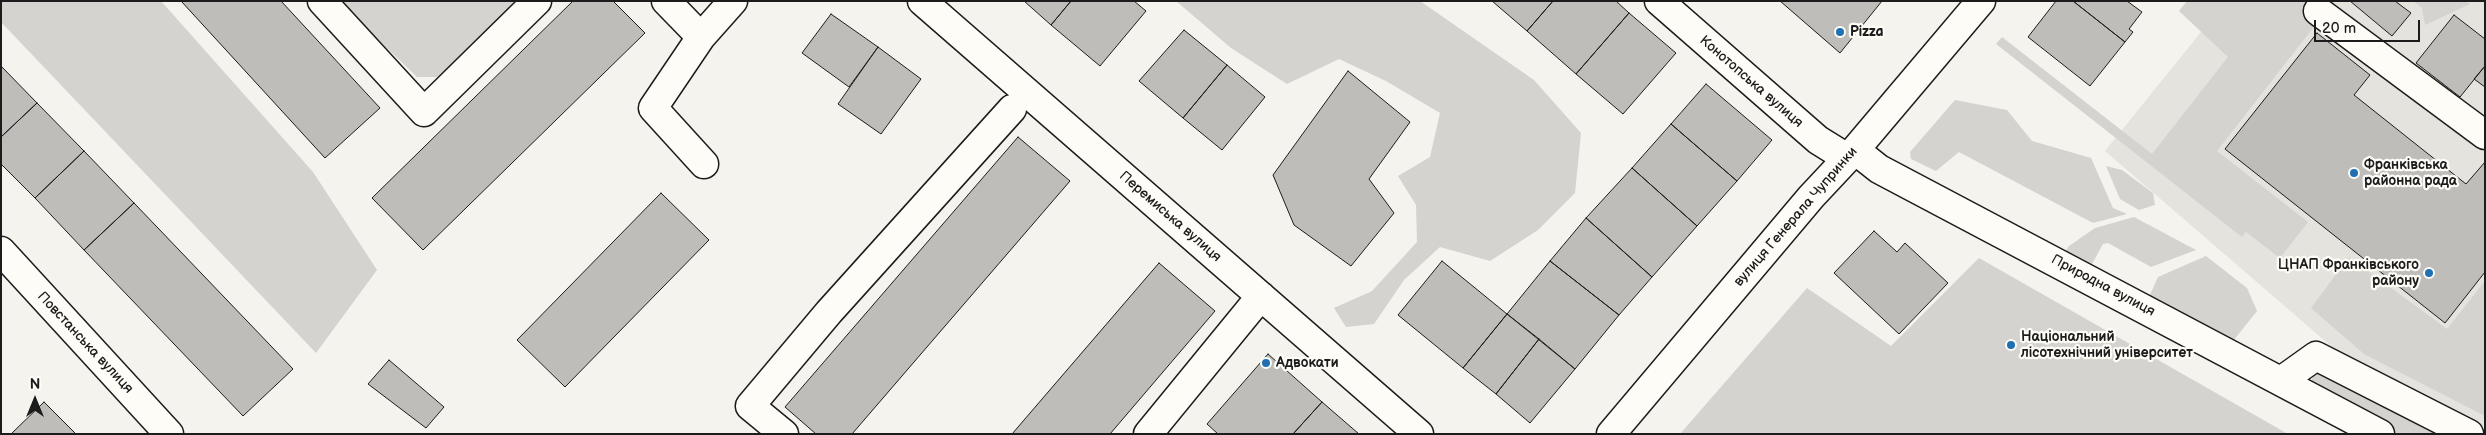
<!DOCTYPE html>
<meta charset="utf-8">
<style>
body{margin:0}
#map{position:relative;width:2486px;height:435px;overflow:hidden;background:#f4f3ee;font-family:"Balsamiq Sans",sans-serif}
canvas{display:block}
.frame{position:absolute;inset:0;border:2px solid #1c1c1c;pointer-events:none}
.north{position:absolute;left:10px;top:375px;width:50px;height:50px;-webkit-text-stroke:4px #fdfcf7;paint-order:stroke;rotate:0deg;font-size:14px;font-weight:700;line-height:20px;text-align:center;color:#1c1c1c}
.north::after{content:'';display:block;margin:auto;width:18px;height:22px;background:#1c1c1c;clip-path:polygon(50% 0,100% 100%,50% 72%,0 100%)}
.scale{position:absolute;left:2314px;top:20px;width:106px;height:22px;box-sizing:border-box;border:2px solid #1c1c1c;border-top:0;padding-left:6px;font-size:15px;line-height:18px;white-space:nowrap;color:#1c1c1c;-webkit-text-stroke:4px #fdfcf7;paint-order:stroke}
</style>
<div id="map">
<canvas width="2486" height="435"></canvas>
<div class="frame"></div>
<div class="north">N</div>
<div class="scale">20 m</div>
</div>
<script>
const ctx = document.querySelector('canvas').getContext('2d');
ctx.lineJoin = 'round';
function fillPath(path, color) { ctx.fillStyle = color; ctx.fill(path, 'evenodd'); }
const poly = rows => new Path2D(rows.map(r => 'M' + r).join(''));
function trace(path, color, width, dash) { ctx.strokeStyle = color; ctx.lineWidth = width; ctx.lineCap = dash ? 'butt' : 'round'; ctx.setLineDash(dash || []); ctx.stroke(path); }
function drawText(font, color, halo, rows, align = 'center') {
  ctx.font = font + ' "Balsamiq Sans",sans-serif'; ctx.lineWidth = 4.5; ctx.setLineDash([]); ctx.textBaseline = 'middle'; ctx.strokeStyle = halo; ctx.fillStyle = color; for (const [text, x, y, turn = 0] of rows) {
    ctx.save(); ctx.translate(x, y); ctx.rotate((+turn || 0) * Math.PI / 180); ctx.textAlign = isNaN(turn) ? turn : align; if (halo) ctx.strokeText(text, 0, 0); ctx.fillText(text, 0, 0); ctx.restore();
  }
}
fillPath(poly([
 [2226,1,2485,1,2485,427,2339,353,2105,151]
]), '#e4e3de');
fillPath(poly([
 [1,1,161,1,313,172,377,270,316,353,1,22],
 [338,1,514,1,484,37,437,77,417,77],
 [1176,1,1420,1,1534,80,1581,133,1575,193,1538,230,1490,261,1440,247,1404,280,1374,324,1346,327,1334,308,1372,291,1417,242,1416,205,1398,176,1430,157,1440,113,1386,81,1339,59,1287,84,1231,48],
 [2187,1,2334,1,2217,151,2308,222,2280,258,2246,232,2242,237,1996,44,2002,37,2152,154,2228,57,2179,11],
 [2413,1,2465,1,2470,4,2425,25,2422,8],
 [1955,100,2007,110,2032,141,2091,158,2113,208,2127,214,2093,223,1959,152,1936,171,1911,159,1910,152],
 [2106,166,2122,170,2153,193,2155,205,2139,210,2120,199],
 [2134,217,2196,250,2151,267,2108,243,2103,244,2092,264,2065,252,2069,246,2095,228],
 [2206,256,2247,288,2257,311,2233,341,2149,297,2158,277],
 [2349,257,2447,329,2485,281,2485,416,2364,354,2311,308],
 [1979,258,2288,434,1680,434,1807,288,1891,346],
 [2315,373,2321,373,2435,434,2399,434,2313,388,2310,383]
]), '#d4d3cf');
const building = poly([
 [181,1,281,1,380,108,325,158,181,1],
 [573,1,613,1,645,33,423,250,372,198,573,1],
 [1024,1,1071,1,1051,25,1024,1],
 [1071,1,1134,1,1146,11,1100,66,1051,25,1071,1],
 [1492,1,1553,1,1527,31,1492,1],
 [1553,1,1616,1,1629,13,1576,74,1527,31,1553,1],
 [1780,1,1882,1,1840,53,1780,1],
 [2056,1,2073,1,2125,42,2090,86,2028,37,2056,1],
 [2073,1,2127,1,2142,12,2129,29,2133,32,2125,42,2073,1],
 [2350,1,2395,1,2411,13,2392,36,2350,1],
 [1629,13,1676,53,1623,114,1576,74,1629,13],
 [831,14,878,47,849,87,802,53,831,14],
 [2454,15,2485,39,2485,66,2460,97,2416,63,2454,15],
 [1184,30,1227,65,1183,118,1139,81,1184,30],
 [2317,33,2370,75,2354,95,2466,184,2485,162,2485,272,2445,323,2225,149,2317,33],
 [878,47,921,79,881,134,838,104,878,47],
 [1227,65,1265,97,1222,150,1183,118,1227,65],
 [1,66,37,103,1,137,1,66],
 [2485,66,2485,87,2474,79,2485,66],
 [1348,71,1410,122,1369,179,1394,213,1351,266,1294,225,1273,175,1348,71],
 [1706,84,1772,140,1737,181,1671,124,1706,84],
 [37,103,84,151,35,198,1,164,1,137,37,103],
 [1671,124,1737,181,1697,226,1632,168,1671,124],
 [1018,137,1070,181,852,434,816,434,785,407,1018,137],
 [84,151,134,203,84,250,35,198,84,151],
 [1632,168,1697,226,1652,277,1586,218,1632,168],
 [661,193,709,240,565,387,517,340,661,193],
 [134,203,293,369,243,416,84,250,134,203],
 [1586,218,1652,277,1619,315,1550,261,1586,218],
 [1874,231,1897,252,1905,243,1948,283,1899,334,1834,273,1874,231],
 [1442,261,1507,314,1463,368,1398,315,1442,261],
 [1550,261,1619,315,1575,369,1507,314,1550,261],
 [1159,263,1215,311,1110,434,1012,434,1159,263],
 [1507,314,1539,339,1496,394,1463,368,1507,314],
 [1539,339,1575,369,1530,423,1496,394,1539,339],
 [1268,354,1322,402,1293,434,1218,434,1207,424,1268,354],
 [389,360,444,407,426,428,368,384,389,360],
 [44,402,76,434,11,434,44,402],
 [1322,402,1359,434,1293,434,1322,402]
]);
fillPath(building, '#bebdba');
trace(building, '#1c1c1c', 1);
const minor = poly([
 [322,1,424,112,537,1],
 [666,1,701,37],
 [922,1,1419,434],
 [1659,1,1818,140,1847,158],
 [2318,11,2485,135],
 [1855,150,1879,169,2380,434],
 [704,164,653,108,701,37,733,1],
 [1,251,169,434],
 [2281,381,2316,356,2469,434],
 [784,434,750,406,829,312,1012,109],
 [1148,434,1261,296],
 [1611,434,1811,197,1855,150,1981,1]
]);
trace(minor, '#1c1c1c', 31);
trace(minor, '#fdfcf7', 28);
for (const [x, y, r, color] of [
 [1840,32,5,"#1f6fb2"],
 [2354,173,5,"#1f6fb2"],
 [2429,273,5,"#1f6fb2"],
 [2011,345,5,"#1f6fb2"],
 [1266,363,5,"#1f6fb2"]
]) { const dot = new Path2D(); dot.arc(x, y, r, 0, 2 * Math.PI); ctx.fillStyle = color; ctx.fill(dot); trace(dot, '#fdfcf7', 2); }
drawText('bold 14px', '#1c1c1c', '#fdfcf7', [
 ["Pizza",1850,32],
 ["Франківська",2364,165],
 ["районна рада",2364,181],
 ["ЦНАП Франківського",2419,265,"right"],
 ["району",2419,281,"right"],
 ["Національний",2021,337],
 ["лісотехнічний університет",2021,353],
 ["Адвокати",1276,363]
], 'left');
drawText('14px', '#1c1c1c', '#fdfcf7', [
 ["Конотопська вулиця",1751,82,41],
 ["Перемиська вулиця",1170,217,41],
 ["вулиця Генерала Чупринки",1796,217,-49],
 ["Природна вулиця",2103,286,28],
 ["Повстанська вулиця",85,343,47]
]);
</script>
